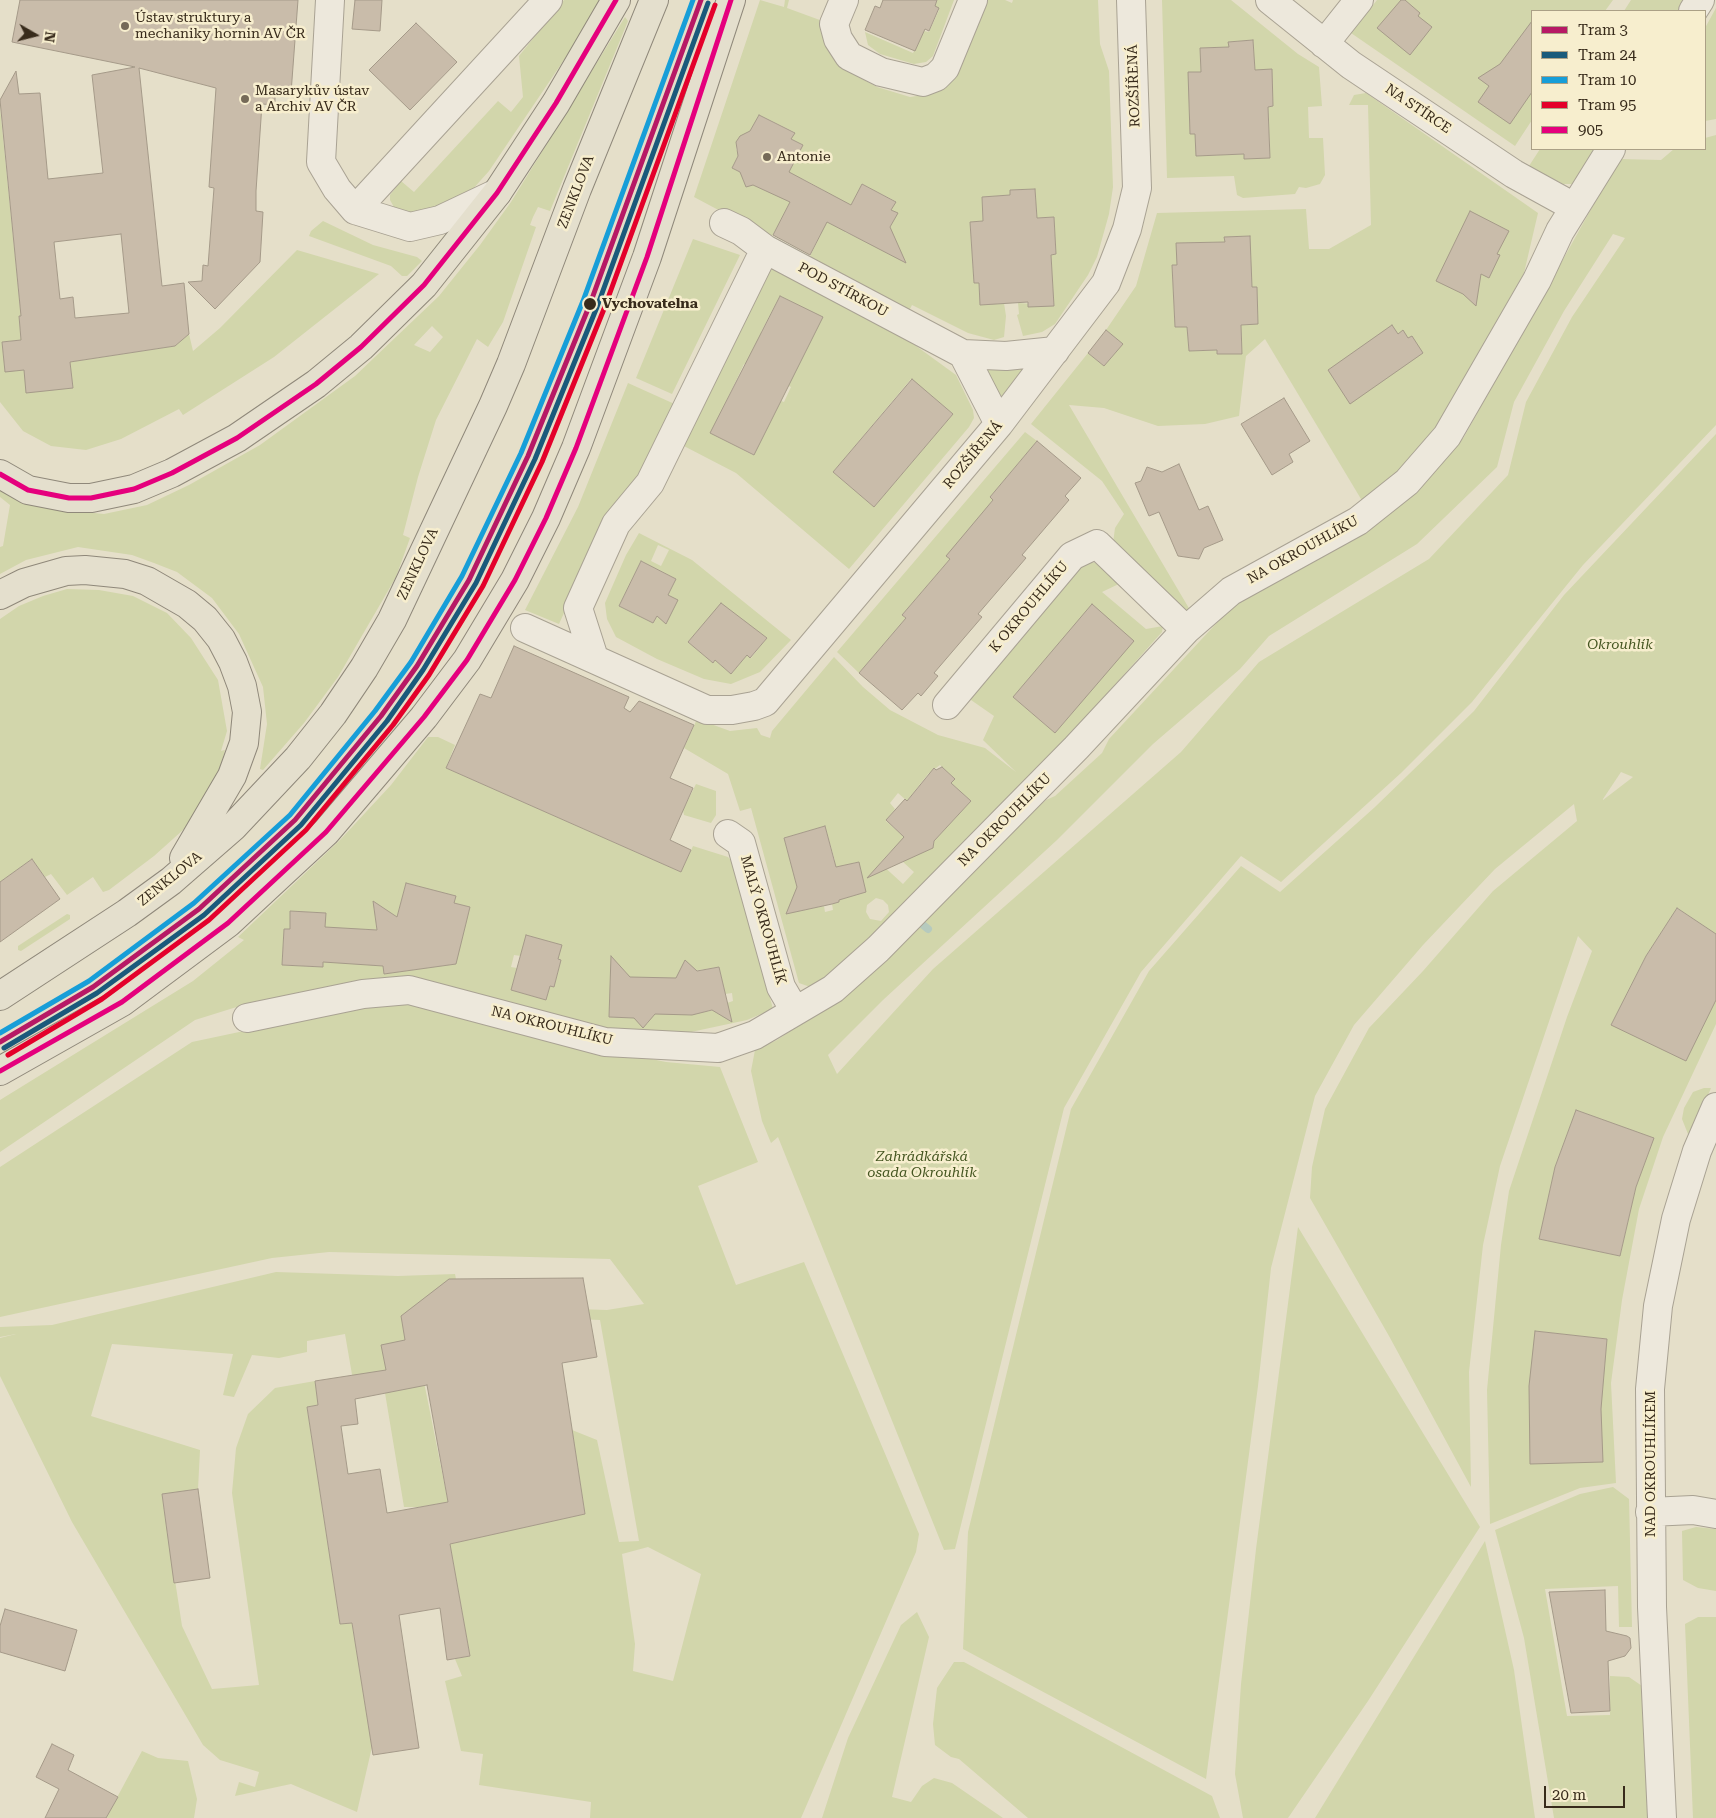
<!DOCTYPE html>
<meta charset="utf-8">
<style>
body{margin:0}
#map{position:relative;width:1716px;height:1818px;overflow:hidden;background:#e5dfc9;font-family:"Roboto Serif",serif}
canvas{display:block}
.legend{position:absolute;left:1531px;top:10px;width:175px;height:140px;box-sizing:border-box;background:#f7eece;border:1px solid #aba086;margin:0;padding:6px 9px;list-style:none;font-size:15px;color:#382b1b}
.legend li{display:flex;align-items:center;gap:10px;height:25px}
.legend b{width:25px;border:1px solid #aba086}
.north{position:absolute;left:10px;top:10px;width:50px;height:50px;-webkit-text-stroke:4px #f7eece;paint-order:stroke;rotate:98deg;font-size:14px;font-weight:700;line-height:20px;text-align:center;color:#382b1b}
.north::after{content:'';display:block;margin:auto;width:18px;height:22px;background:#382b1b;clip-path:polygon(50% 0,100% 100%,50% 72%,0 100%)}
.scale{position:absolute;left:1544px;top:1786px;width:81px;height:22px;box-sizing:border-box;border:2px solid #382b1b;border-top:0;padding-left:6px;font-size:15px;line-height:18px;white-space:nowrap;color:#382b1b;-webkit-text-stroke:4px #f7eece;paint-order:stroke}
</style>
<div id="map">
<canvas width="1716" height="1818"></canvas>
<ul class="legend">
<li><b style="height:6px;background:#b71965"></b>Tram 3</li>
<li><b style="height:6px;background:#1a5a7b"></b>Tram 24</li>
<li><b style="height:6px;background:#179ed8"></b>Tram 10</li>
<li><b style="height:6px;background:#e4002b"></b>Tram 95</li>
<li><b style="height:6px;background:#e5007d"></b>905</li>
</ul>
<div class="north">N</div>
<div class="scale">20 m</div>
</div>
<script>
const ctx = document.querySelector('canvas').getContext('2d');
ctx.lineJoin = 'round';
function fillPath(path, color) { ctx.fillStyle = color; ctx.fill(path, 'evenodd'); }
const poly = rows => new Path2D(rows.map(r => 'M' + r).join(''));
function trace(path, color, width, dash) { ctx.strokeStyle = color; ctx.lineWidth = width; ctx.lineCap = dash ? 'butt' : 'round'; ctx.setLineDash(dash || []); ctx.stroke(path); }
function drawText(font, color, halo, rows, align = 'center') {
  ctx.font = font + ' "Roboto Serif",serif'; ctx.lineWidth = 5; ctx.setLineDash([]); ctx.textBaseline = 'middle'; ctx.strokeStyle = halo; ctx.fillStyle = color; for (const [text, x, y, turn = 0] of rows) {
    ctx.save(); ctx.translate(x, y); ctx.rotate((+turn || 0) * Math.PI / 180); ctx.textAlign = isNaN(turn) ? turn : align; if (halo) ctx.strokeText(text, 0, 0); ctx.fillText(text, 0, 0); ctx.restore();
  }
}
fillPath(poly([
 [564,0,600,0,572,48,489,171,472,190,448,207,414,216,395,209,390,200,390,195,401,181,414,192,498,101,511,112,523,97,519,56],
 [760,0,784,7,785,0,789,0,787,8,828,23,828,36,844,69,877,87,910,97,930,94,951,72,980,0,1005,0,1012,3,1013,0,1098,0,1100,44,1109,71,1113,187,1109,214,1097,257,1088,275,1055,324,1042,332,1023,336,1017,315,1019,314,1018,303,1054,305,1051,255,1056,254,1054,217,1037,218,1035,189,1010,190,1010,195,982,197,983,221,970,222,974,283,979,283,980,305,1004,303,1006,316,1004,337,994,340,968,333,912,305,909,311,809,258,821,234,806,226,825,191,803,179,771,238,694,197],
 [759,115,794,132,791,139,803,145,793,165,785,162,769,192,753,185,745,184,743,180,746,175,732,168,739,153,736,149,737,141,741,136,748,135],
 [862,184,895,201,891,210,897,213,887,234,895,239,896,244,889,252,845,232,849,209],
 [937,0,954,0,933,56,926,62,914,64,880,54,868,45,865,32,913,53,924,31,929,32,939,10,934,7],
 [1162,0,1231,0,1298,54,1319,67,1322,106,1308,107,1309,138,1323,138,1325,175,1320,184,1306,188,1299,187,1295,194,1243,198,1237,195,1234,176,1167,178],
 [1253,40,1255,70,1272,70,1273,106,1268,107,1270,158,1245,159,1244,154,1197,156,1195,134,1190,134,1189,72,1201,72,1200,48,1229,47,1229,42],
 [1377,0,1613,0,1605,11,1532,11,1532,120,1515,146,1351,33],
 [1631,0,1687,0,1680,11,1624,11],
 [1716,8,1716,119,1705,121,1705,28],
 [625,17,628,21,550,211,538,207,533,217,530,225,536,227,503,322,488,347,477,339,436,420,418,477,403,535,410,538,396,577,338,677,304,723,263,770,260,769,267,724,263,687,239,634,212,598,177,572,154,563,132,555,78,547,26,560,0,574,0,547,3,546,10,505,0,497,0,488,75,511,104,514,147,505,189,485,260,445,355,376,439,296,480,245,511,202],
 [432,326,443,337,430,352,414,345],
 [1366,93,1538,213,1524,273,1426,446,1364,504,1265,339,1246,356,1239,416,1205,424,1158,426,1104,408,1069,405,1190,610,1187,613,1113,543,1115,528,1124,514,1102,481,1031,424,1088,353,1104,366,1122,344,1106,330,1136,286,1157,213,1306,209,1309,249,1329,249,1371,225,1368,105,1349,105,1354,95],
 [1249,236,1252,287,1257,287,1258,323,1241,325,1242,354,1217,354,1217,350,1189,351,1187,327,1175,327,1172,266,1177,265,1177,243,1225,242,1225,237],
 [0,107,21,316,19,317,21,340,2,342,5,371,24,370,73,388,70,362,175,346,189,334,193,351,220,328,297,250,379,274,274,357,183,415,179,409,121,439,86,450,51,446,23,431,0,402],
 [1716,135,1716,425,1583,565,1472,702,1401,773,1281,882,1241,856,1141,972,1064,1108,955,1549,944,1550,778,1137,771,1143,762,1121,751,1071,755,1050,777,1040,834,1002,1004,837,1046,800,1055,796,1102,753,1109,739,1238,600,1371,528,1416,493,1464,437,1619,159,1661,160,1674,149,1705,149,1705,138],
 [1613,234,1625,238,1572,317,1526,402,1508,475,1429,559,1259,662,1181,752,933,969,837,1074,828,1055,883,1000,1057,840,1153,744,1240,669,1269,636,1417,544,1497,467,1514,402,1564,311],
 [1540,149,1599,149,1573,184,1563,184,1529,166],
 [323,221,373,245,417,257,422,261,407,276,402,276,391,266,309,236,311,231],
 [693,239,740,255,672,394,636,378],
 [773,265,890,327,956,375,973,410,974,418,969,427,849,569,736,473,682,445],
 [780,296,822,317,804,354,761,332],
 [744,364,791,387,784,402,781,401,753,455,711,433],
 [911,379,953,414,874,507,833,472],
 [985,368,1023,368,1025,369,1003,397,997,397],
 [628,383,679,406,645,475,614,504,610,511,559,624,525,610,578,507],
 [1025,432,1037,441,990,497,993,500,950,559,902,615,906,618,859,673,837,652],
 [1716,434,1716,934,1677,908,1646,956,1611,1025,1716,1000,1716,1024,1663,1137,1639,1209,1622,1300,1611,1383,1616,1483,1580,1488,1490,1524,1487,1390,1501,1245,1509,1191,1567,1017,1592,951,1578,936,1500,1166,1483,1245,1469,1372,1471,1487,1389,1336,1310,1198,1312,1167,1325,1109,1369,1028,1423,971,1493,891,1577,821,1574,804,1495,869,1423,945,1354,1025,1315,1096,1271,1268,1258,1386,1206,1779,963,1649,968,1532,1071,1109,1149,971,1241,866,1280,892,1375,807,1474,711,1564,595],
 [1621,772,1633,777,1603,800,1603,799],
 [1576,1110,1653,1138,1636,1187,1620,1256,1539,1239,1555,1167],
 [1535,1331,1607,1339,1602,1391],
 [639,533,692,560,791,640,760,672,731,684,704,679,657,659,616,637,607,619,605,603,626,555],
 [658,545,669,550,661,566,651,561],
 [641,561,676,579,653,623,619,606],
 [721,604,767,638,751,658,747,655,731,674,715,660,713,663,688,642],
 [1100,562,1125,581,1102,592,1146,629,1163,626,1162,632,1027,783,1024,780,1026,787,849,964,813,988,799,983,751,808,740,811,728,774,684,748,697,719,730,731,757,728,761,735,770,738,772,731,834,657,863,687,890,710,938,735,985,748,1016,772,983,740,994,716,971,700,970,695,1077,568,1089,563],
 [1092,605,1072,713,1055,733,1013,697],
 [940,765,955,779,951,783,971,801,934,841,933,847,910,842,886,821,895,809,890,803,898,793,907,801,928,774],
 [825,826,835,861,830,869,858,862,865,892,839,900,839,902,832,904,833,910,825,912,824,906,799,911,799,892,784,838],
 [891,851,914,872,903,884,880,863],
 [876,898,883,900,888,905,889,912,881,921,870,919,866,912,867,905],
 [67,589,99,590,133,596,167,613,191,638,218,680,227,731,221,751,225,750,218,778,193,821,154,856,109,890,103,892,93,877,67,895,51,874,45,877,32,859,0,882,0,619,19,606,43,596],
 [428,737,438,737,455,745,446,768,681,872,693,846,728,857,735,865,773,1009,747,1020,677,1035,635,1037,398,978,243,1005,195,1020,0,1152,0,1100,193,981,244,940,238,937,340,840,391,785],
 [406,883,455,896,454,903,470,907,454,964,384,974,383,966,364,964,365,929,377,930,374,902,397,917],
 [291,911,325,913,323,967,282,965,284,929,290,929],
 [526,935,561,945,558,959,561,960,554,987,550,986,546,1000,511,990,517,968,511,967,514,955,521,956],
 [719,967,725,994,732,993,733,1001,727,1003,723,1015,717,1013,715,1010,688,1015,679,973],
 [624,970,657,1014,650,1014,650,1020,647,1024,640,1024,636,1018,609,1017,611,974],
 [696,784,716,791,716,815,711,823,684,815,683,810],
 [67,914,70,915,70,919,21,951,18,950,18,946],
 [376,1003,420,1006,568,1042,666,1062,720,1067,758,1162,698,1186,736,1285,804,1262,919,1534,916,1552,801,1818,590,1818,591,1802,479,1785,483,1754,461,1751,445,1681,462,1676,455,1659,470,1656,450,1544,585,1514,572,1430,597,1440,619,1542,639,1541,600,1320,410,1312,448,1502,419,1507,404,1507,382,1375,355,1392,345,1334,307,1341,307,1352,279,1358,252,1355,234,1397,223,1395,233,1354,112,1344,91,1416,200,1450,198,1489,162,1495,182,1626,212,1689,259,1685,232,1493,236,1448,248,1414,275,1388,315,1381,318,1405,307,1407,340,1624,352,1623,372,1747,357,1812,291,1784,235,1796,239,1782,255,1787,259,1772,220,1760,203,1745,72,1522,0,1376,0,1338,16,1334,0,1337,0,1327,52,1325,276,1272,398,1276,455,1274,461,1305,607,1310,644,1304,610,1259,329,1252,272,1258,0,1317,0,1167,192,1042],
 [648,1547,701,1574,673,1681,633,1671,635,1644,622,1554],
 [1704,1088,1711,1088,1690,1139,1682,1119,1684,1108,1693,1092],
 [1298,1227,1480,1527,1368,1701,1288,1818,1243,1818,1235,1774,1241,1684,1256,1549],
 [1613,1487,1629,1499,1632,1627,1619,1627,1618,1586,1545,1589,1567,1716,1610,1715,1610,1676,1629,1677,1645,1688,1650,1818,1554,1818,1524,1638,1495,1530,1580,1494],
 [1696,1527,1716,1529,1716,1591,1698,1588,1683,1580,1682,1531],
 [1485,1541,1514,1670,1535,1818,1315,1818],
 [917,1612,929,1637,892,1797,911,1802,922,1786,934,1778,952,1783,1003,1818,822,1818,848,1738,901,1625],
 [1698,1617,1716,1617,1716,1818,1693,1818,1685,1624],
 [954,1662,964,1662,1212,1796,1220,1818,1028,1818,959,1759,951,1757,935,1745,933,1724,937,1688],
 [142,1751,158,1758,188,1761,197,1799,194,1818,106,1818]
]), '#d2d6ab');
trace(poly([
 [915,923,917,920,928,929]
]), '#b6cabe', 8);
const building = poly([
 [20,0,298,0,291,93,275,92,275,105,262,104,256,191,256,211,263,212,260,262,215,309,188,282,202,281,203,265,208,266,214,188,209,187,216,88,139,68,162,286,184,283,189,334,175,346,70,362,73,388,26,393,24,370,5,372,2,342,21,340,19,316,21,316,0,100,16,71,19,94,40,93,48,179,103,173,92,75,135,67,12,42,20,0],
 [121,234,129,313,75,318,73,297,60,299,54,242,121,234],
 [355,0,382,0,380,31,352,29,355,0],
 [883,0,937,0,935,6,939,8,929,31,925,29,915,51,865,30,875,6,880,8,883,0],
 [1401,0,1405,0,1420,13,1418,16,1432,27,1410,55,1377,28,1401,0],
 [1532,21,1532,92,1510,124,1478,102,1489,86,1478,78,1500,64,1532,21],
 [416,23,457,62,410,110,369,70,416,23],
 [1253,40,1255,70,1272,69,1273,106,1268,107,1270,158,1244,159,1244,154,1196,156,1195,134,1190,134,1188,72,1201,72,1200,48,1229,47,1228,42,1253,40],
 [759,115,795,133,791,139,803,145,789,172,851,205,862,184,896,202,891,210,898,213,890,227,906,263,827,222,810,255,773,235,790,202,753,185,746,187,740,172,732,168,738,156,736,142,740,136,750,131,759,115],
 [1035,189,1037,218,1054,217,1056,254,1051,255,1054,306,1028,307,1028,302,980,305,979,283,974,283,970,222,983,221,982,197,1010,195,1010,190,1035,189],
 [1470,211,1509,231,1497,254,1500,255,1489,278,1481,274,1476,306,1463,294,1436,281,1470,211],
 [1250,236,1252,287,1257,287,1258,324,1241,325,1242,354,1217,354,1217,350,1189,351,1187,327,1175,327,1172,265,1177,265,1176,243,1225,242,1224,237,1250,236],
 [780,296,823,317,754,455,710,433,780,296],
 [1392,325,1398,334,1403,330,1408,338,1412,336,1423,353,1350,404,1328,370,1392,325],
 [1106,330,1123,344,1104,366,1088,353,1106,330],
 [912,379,953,414,874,507,833,472,912,379],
 [1284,398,1310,441,1289,454,1293,462,1272,475,1241,424,1284,398],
 [1037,441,1081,478,1065,496,1069,500,1022,555,1026,558,978,614,982,617,934,673,938,676,921,696,918,693,902,710,859,673,906,618,902,615,950,559,946,556,993,500,990,497,1037,441],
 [1179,464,1199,510,1208,506,1223,540,1204,548,1199,559,1178,556,1159,512,1149,516,1135,483,1141,481,1147,467,1162,472,1179,464],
 [641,561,676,579,668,595,678,600,666,624,657,616,653,623,619,606,641,561],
 [721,603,767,638,750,658,747,655,731,674,715,660,713,663,688,642,721,603],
 [1092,604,1134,641,1055,733,1013,697,1092,604],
 [514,646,629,697,624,708,630,712,639,701,694,725,670,778,693,788,670,840,691,850,681,872,446,768,480,694,491,698,514,646],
 [942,767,955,779,951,783,971,801,934,841,933,848,867,878,904,837,886,820,905,799,907,801,934,768,936,770,942,767],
 [825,826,836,867,859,862,866,892,839,900,839,902,832,904,786,914,797,887,784,838,825,826],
 [32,859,60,899,0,942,0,882,32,859],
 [406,883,456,896,454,903,470,907,456,964,384,974,383,966,323,962,323,967,282,965,284,929,290,929,290,911,326,913,325,927,377,930,373,901,397,917,406,883],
 [1677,908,1716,934,1716,1000,1686,1061,1611,1025,1646,956,1677,908],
 [526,935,562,945,558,959,561,960,554,987,550,986,546,1000,511,990,526,935],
 [611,956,630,977,676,978,685,960,697,971,719,967,732,1022,712,1010,692,1015,655,1014,643,1028,634,1018,609,1017,611,956],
 [1576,1110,1654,1138,1636,1187,1620,1256,1539,1239,1555,1167,1576,1110],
 [583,1278,597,1357,562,1363,585,1514,450,1544,470,1656,447,1660,440,1608,399,1615,419,1748,373,1755,352,1623,340,1624,307,1407,318,1405,315,1381,386,1370,381,1345,405,1340,401,1316,449,1279,583,1278],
 [427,1385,448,1502,387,1513,380,1469,348,1474,341,1426,358,1424,355,1399,427,1385],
 [1535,1331,1607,1339,1601,1409,1603,1462,1530,1464,1529,1386,1535,1331],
 [198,1489,210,1578,174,1583,162,1494,198,1489],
 [1605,1590,1606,1631,1627,1636,1630,1638,1631,1648,1625,1656,1608,1661,1610,1711,1571,1713,1549,1592,1605,1590],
 [5,1609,77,1630,65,1671,0,1652,0,1626,5,1609],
 [52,1744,74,1755,68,1770,118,1797,106,1818,45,1818,59,1789,36,1777,52,1744]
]);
fillPath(building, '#c9bcaa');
trace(building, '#a59a89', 1);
const minor = poly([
 [330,0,321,162,337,189,355,210,410,227,440,220,497,193],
 [844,0,834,24,838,39,849,56,881,72,923,82,936,77,945,68,973,0],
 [1270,0,1351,65,1514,174,1574,207],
 [1693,11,1700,0],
 [1324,44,1359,0],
 [355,210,548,0],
 [724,223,741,231,765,249,963,354,1006,356,1055,351],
 [963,354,999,424],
 [525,628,707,710,732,710,754,706,765,702,999,424,1106,283,1127,229,1137,188,1131,0],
 [594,658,578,608,616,524,650,483,765,249],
 [947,705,1072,556,1097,544,1186,630],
 [728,834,741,843,781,987,795,1011],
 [247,1018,363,994,409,990,605,1042,718,1048,755,1035,833,989,878,949,1076,748,1186,630,1231,591,1358,521,1407,482,1447,436,1537,280,1560,231,1611,149],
 [1650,1512,1693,1510,1716,1514],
 [1662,1818,1652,1607,1650,1389,1658,1306,1676,1219,1697,1151,1716,1107]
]);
const major = poly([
 [0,474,28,490,69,498,91,498,134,489,172,473,237,438,316,384,361,347,424,285,497,193,556,103,616,0],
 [0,595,24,583,66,571,85,570,125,574,147,581,187,604,205,619,221,639,233,662,242,686,247,712,244,743,232,776,184,858],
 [0,996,127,913,171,881,233,827,298,758,333,714,364,668,392,620,493,406,511,364,577,189,654,0],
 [0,1071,122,1002,228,923,326,832,424,717,467,660,515,580,546,518,576,448,647,257,731,0]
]);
trace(minor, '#a9a293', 30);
trace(major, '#8f887a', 30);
trace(minor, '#ede8dc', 28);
trace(major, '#e4dfcd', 28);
trace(poly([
 [0,474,28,490,69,498,91,498,134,489,172,473,237,438,316,384,361,347,424,285,497,193,556,103,616,0],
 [0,1071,122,1002,228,923,326,832,424,717,467,660,515,580,546,518,576,448,647,257,731,0]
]), '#e5007d', 5);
trace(poly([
 [0,1042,93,987,199,909,295,820,381,716,417,666,469,580,528,456,590,304,701,0]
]), '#b71965', 5);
trace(poly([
 [4,1048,97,993,204,915,301,825,387,721,423,670,476,583,535,459,597,307,708,3]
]), '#1a5a7b', 5);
trace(poly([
 [0,1033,89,981,194,903,290,815,375,711,411,662,462,576,521,453,583,301,693,0]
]), '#179ed8', 5);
trace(poly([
 [8,1055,102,999,209,920,306,830,393,725,429,675,483,586,542,462,604,309,715,5]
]), '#e4002b', 5);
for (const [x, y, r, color] of [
 [125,26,5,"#756a58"],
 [245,99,5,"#756a58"],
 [767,157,5,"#756a58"],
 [590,304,7,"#382b1b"]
]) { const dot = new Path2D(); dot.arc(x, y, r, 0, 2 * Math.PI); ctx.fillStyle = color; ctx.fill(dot); trace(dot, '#f7eece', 2); }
drawText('14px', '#382b1b', '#f7eece', [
 ["Ústav struktury a",135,18],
 ["mechaniky hornin AV ČR",135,34],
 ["Masarykův ústav",255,91],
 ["a Archiv AV ČR",255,107],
 ["Antonie",777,157]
], 'left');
drawText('14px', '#382b1b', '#f7eece', [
 ["ROZŠÍŘENÁ",1134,86,-92],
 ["NA STÍRCE",1418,109,34],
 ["ZENKLOVA",576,192,-69],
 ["POD STÍRKOU",843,290,28],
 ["ROZŠÍŘENÁ",973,455,-50],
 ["NA OKROUHLÍKU",1303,550,-29],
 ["ZENKLOVA",418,564,-65],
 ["K OKROUHLÍKU",1029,607,-50],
 ["NA OKROUHLÍKU",1005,820,-45],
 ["ZENKLOVA",170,879,-39],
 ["MALÝ OKROUHLÍK",763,920,74],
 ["NA OKROUHLÍKU",552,1026,14],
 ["NAD OKROUHLÍKEM",1651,1464,-90]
]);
drawText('bold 14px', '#382b1b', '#f7eece', [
 ["Vychovatelna",602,304]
], 'left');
drawText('italic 14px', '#455621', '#f7eece', [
 ["Okrouhlík",1620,645],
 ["Zahrádkářská",922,1157],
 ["osada Okrouhlík",922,1173]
]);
</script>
